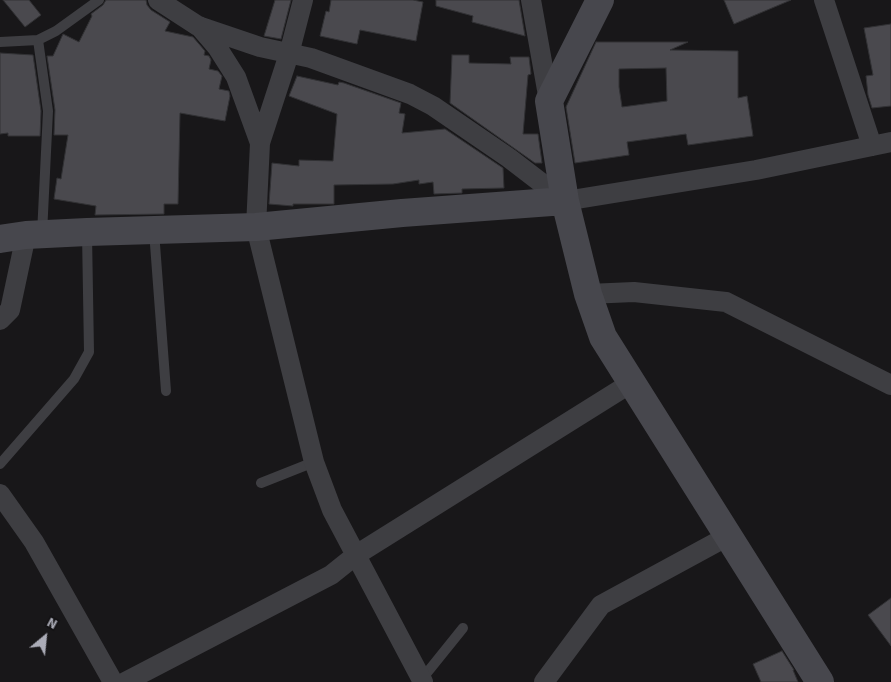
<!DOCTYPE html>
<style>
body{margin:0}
#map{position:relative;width:891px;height:682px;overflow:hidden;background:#181719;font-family:"Source Sans 3",sans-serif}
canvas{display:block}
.north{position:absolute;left:20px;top:612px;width:50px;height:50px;-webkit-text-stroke:4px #131214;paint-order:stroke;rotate:28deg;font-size:14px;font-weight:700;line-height:20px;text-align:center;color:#abacb7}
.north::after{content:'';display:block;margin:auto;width:18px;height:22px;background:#abacb7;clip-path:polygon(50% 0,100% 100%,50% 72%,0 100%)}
</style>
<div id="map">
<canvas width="891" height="682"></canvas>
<div class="north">N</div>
</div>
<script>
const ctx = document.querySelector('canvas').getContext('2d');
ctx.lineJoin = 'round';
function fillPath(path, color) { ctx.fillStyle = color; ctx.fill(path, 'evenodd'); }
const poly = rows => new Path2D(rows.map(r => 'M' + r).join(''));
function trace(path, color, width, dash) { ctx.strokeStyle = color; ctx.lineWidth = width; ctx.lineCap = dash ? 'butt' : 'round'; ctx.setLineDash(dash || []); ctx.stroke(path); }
const building = poly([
 [3,0,29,0,41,15,25,27,3,0],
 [106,0,146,0,147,5,151,10,170,22,165,31,193,37,205,51,204,55,209,56,211,60,209,69,218,71,222,76,219,89,229,91,230,96,225,121,180,113,178,204,164,204,164,214,95,215,96,206,54,199,57,178,61,179,68,135,54,135,55,110,47,56,53,56,63,34,79,42,92,16,91,14,103,5,106,0],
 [275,0,291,0,281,39,264,36,275,0],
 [331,0,413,0,423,2,416,41,360,30,357,44,320,36,326,11,329,12,331,0],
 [436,0,519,0,525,36,472,22,473,16,436,6,436,0],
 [724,0,791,0,734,24,724,0],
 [891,24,891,106,872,108,868,95,866,76,873,75,864,28,891,24],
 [596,42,688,42,670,50,738,51,738,98,747,96,753,136,688,145,686,134,627,142,629,155,575,163,566,107,596,42],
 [666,68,667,101,622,107,619,87,619,69,666,68],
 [0,53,33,55,41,111,40,136,8,136,8,133,0,134,0,53],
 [452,55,469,55,469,63,511,64,510,57,529,57,531,74,528,75,523,134,538,134,542,163,535,163,450,103,452,55],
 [297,76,338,85,339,82,344,83,401,103,399,113,405,114,402,133,445,129,503,168,504,188,462,189,462,193,434,194,433,182,419,184,419,180,393,184,334,185,334,204,293,204,293,206,269,204,272,163,299,166,299,160,333,161,337,114,289,96,297,76],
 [891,598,891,646,868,615,891,598],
 [782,651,794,670,793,670,798,682,761,682,753,664,782,651]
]);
fillPath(building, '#4a494e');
trace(building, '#323235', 1);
trace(poly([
 [38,40,48,111,42,234],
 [0,42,38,40,56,31,99,0],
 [154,231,166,391],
 [0,464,74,379,89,352,87,234],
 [261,483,314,462],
 [422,679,463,628]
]), '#3e3e42', 10);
trace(poly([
 [158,0,198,26,260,47,311,58,410,94,433,106,509,158,565,201,756,170,891,142],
 [303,0,289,54,260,143,256,227,314,462,332,510,423,682],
 [531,0,549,101],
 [824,0,872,146],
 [199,26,217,47,236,77,260,143],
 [588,294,634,292,726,302,891,385],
 [0,320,10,310,26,235],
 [0,494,34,542,113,682],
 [125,682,331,575,356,555,631,383],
 [544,682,601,605,728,536]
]), '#3e3e42', 20);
trace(poly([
 [565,201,588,294,603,337,820,682],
 [0,239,26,235,87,232,256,227,402,213,565,201,549,101,600,0]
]), '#47474d', 28);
</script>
